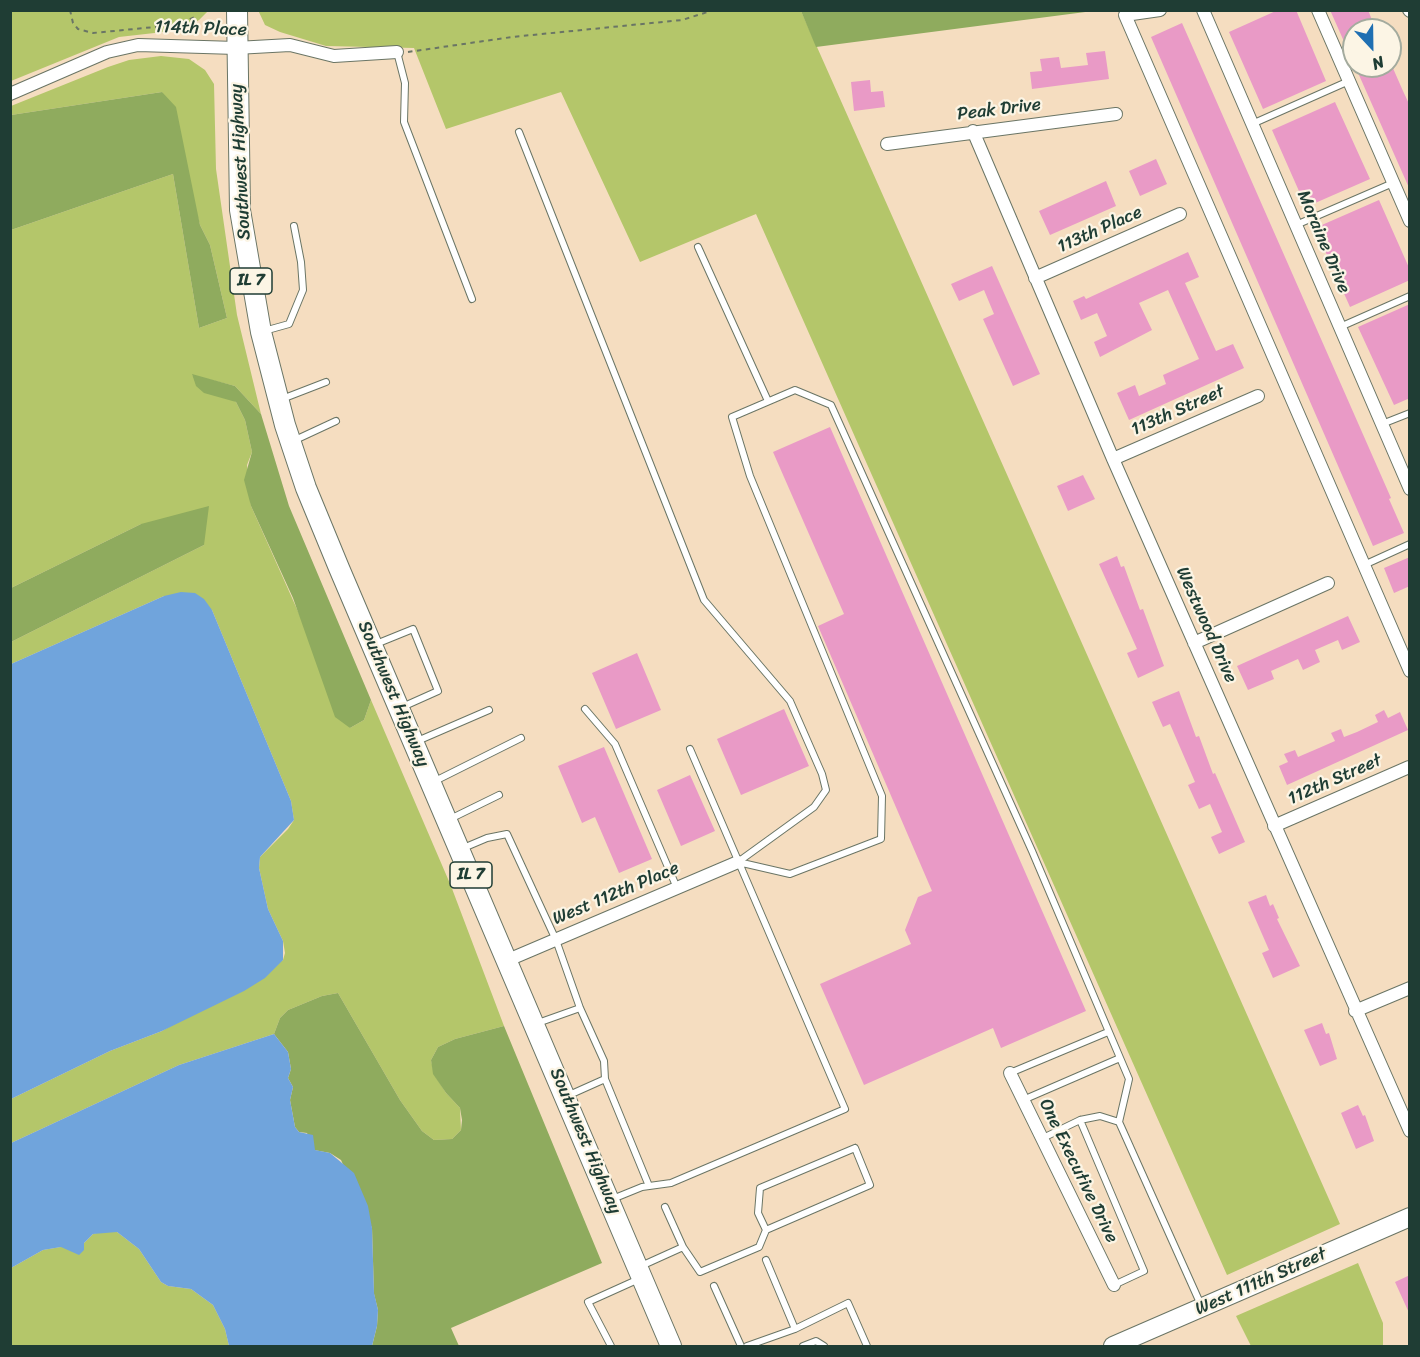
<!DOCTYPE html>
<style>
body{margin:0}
#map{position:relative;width:1420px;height:1357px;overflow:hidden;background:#f5ddc0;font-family:Sriracha,sans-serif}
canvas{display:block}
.frame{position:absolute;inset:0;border:12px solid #1f3d34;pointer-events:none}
.north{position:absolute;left:1342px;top:18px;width:60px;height:60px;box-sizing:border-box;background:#fcf5e5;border:2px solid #a4ab9e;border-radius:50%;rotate:158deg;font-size:16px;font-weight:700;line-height:24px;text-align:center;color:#1f3d34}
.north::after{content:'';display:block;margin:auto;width:21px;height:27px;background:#1f6fb2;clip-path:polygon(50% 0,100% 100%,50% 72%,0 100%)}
</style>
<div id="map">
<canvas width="1420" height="1357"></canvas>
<div class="frame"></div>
<div class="north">N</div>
</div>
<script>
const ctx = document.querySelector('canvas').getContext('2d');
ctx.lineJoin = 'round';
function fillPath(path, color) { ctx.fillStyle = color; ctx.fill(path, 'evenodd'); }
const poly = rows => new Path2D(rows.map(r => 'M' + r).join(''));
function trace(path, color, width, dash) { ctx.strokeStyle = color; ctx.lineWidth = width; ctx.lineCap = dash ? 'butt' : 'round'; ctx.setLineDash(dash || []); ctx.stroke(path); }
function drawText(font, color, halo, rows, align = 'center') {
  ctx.font = font + ' Sriracha,sans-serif'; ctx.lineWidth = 4.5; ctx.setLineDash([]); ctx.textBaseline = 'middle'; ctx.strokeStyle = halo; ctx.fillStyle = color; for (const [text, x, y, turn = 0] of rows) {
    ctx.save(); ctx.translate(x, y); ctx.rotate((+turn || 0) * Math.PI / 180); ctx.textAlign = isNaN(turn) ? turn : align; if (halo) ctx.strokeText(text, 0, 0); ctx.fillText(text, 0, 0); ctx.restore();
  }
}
fillPath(poly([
 [11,10,208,10,208,11,199,20,181,30,119,37,11,81],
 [258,10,801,11,1340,1224,1227,1275,756,214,640,262,561,92,446,129,414,48,326,46,280,32,265,25],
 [161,56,189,59,205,70,214,84,216,169,237,315,261,414,235,386,192,375,236,402,245,420,252,452,247,465,251,506,350,728,364,720,371,700,451,886,504,1026,455,1039,438,1047,431,1060,434,1074,446,1093,460,1108,461,1130,452,1139,434,1140,422,1131,400,1100,338,993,322,996,288,1010,280,1018,274,1034,179,1065,11,1143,11,1099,110,1051,162,1031,283,960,285,953,283,941,268,909,259,868,260,857,288,829,294,820,293,814,291,801,212,610,164,596,11,664,11,642,204,545,141,524,11,588,11,230,173,174,199,328,227,318,210,245,200,225,162,92,11,115,11,106,108,67,129,60],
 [104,1231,117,1232,139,1249,161,1282,168,1286,191,1289,213,1305,225,1329,229,1346,11,1346,11,1268,43,1250,84,1243,93,1234],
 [1358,1263,1383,1323,1383,1346,1251,1346,1236,1316]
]), '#b4c66a');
fillPath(poly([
 [801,11,1093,11,816,47],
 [162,92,176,107,200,225,210,245,227,318,199,328,173,174,11,230,11,115],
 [192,374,235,386,261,414,289,506,371,700,364,720,350,728,335,717,293,598,251,506,244,480,252,452,245,420,236,402,204,393,196,386],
 [209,506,204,545,11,642,11,588,141,524],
 [338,993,400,1100,422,1131,434,1140,452,1139,461,1130,462,1120,460,1108,446,1093,433,1074,431,1060,438,1047,455,1039,504,1026,602,1263,451,1328,459,1346,372,1346,377,1326,378,1310,374,1294,372,1228,341,1160,330,1153,314,1150,307,1133,299,1132,295,1127,290,1100,293,1087,288,1078,291,1069,288,1052,274,1034,280,1018,288,1010,322,996]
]), '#8fab5e');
fillPath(poly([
 [181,592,195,593,204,599,212,610,291,801,294,820,260,857,259,868,268,909,283,941,283,960,265,978,244,991,162,1031,110,1051,11,1099,11,664,164,596],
 [274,1034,288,1052,291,1069,288,1078,293,1087,290,1100,295,1127,299,1132,313,1135,315,1150,330,1153,354,1173,368,1206,372,1228,374,1293,378,1310,377,1326,372,1346,229,1346,225,1329,213,1305,191,1289,168,1286,161,1282,139,1249,117,1232,93,1234,84,1243,84,1250,79,1255,61,1247,43,1250,11,1268,11,1143,179,1065]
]), '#70a4dc');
fillPath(poly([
 [1278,10,1296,10,1326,81,1263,109,1229,32],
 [1330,10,1368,10,1376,30,1354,30,1354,64],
 [1182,23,1391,498,1389,499,1404,533,1373,546,1151,37],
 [1105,51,1109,79,1032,89,1030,72,1042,71,1040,59,1059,57,1061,68,1088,65,1086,53],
 [1355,66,1392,66,1403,91,1410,106,1410,190],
 [870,80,871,92,883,91,885,107,854,111,851,82],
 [1335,102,1370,179,1306,207,1272,130],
 [1156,159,1167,184,1140,196,1129,171],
 [1106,181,1116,206,1050,235,1039,211],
 [1379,200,1410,270,1410,280,1350,307,1315,228],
 [1188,252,1199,277,1185,283,1216,351,1233,344,1244,368,1129,420,1117,393,1135,385,1139,396,1166,384,1163,375,1199,359,1168,290,1139,303,1152,330,1100,357,1094,342,1107,336,1097,313,1081,320,1073,301,1084,296,1086,299],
 [992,266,1040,374,1013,386,983,319,994,314,984,290,959,301,951,284],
 [1410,304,1410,398,1394,405,1358,327],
 [830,427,1086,1011,1001,1048,993,1028,864,1085,820,984,911,944,905,930,918,897,932,891,818,626,844,614,773,452],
 [1083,475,1095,499,1068,511,1057,486],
 [1117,556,1121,567,1124,566,1140,610,1143,609,1164,666,1138,678,1127,653,1137,649,1099,564],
 [1410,557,1410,586,1394,593,1384,568],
 [1348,616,1360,642,1342,650,1338,640,1315,650,1320,662,1303,670,1298,659,1271,671,1274,679,1248,690,1237,666],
 [637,653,661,710,616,729,592,673],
 [1179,691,1196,737,1199,736,1213,774,1215,773,1245,842,1219,854,1211,837,1222,832,1210,804,1199,809,1188,785,1195,782,1170,724,1163,727,1152,702],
 [784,709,809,766,741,795,717,739],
 [1384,710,1388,718,1400,712,1408,730,1287,785,1279,766,1288,762,1284,754,1295,750,1298,757,1319,748,1335,741,1331,733,1341,729,1344,737,1357,732,1378,722,1375,715],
 [604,747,652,859,619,873,595,817,582,823,558,766],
 [690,775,715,831,681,846,657,790],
 [1266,895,1270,906,1273,904,1279,918,1277,919,1300,966,1273,978,1262,953,1269,950,1248,902],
 [1322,1023,1326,1034,1329,1033,1337,1059,1320,1066,1304,1030],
 [1358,1105,1363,1116,1365,1115,1374,1141,1356,1149,1341,1113],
 [1410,1275,1410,1315,1395,1282]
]), '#e99ac6');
const service = poly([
 [397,52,405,83,404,122,472,299],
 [1252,124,1349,81],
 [519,132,704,600,790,701,822,774,826,790,814,807,738,862],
 [1296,225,1393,183],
 [698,247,768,401],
 [1340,327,1410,296],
 [264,331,289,324,303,290,301,262,294,226],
 [282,399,326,382],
 [1382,424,1410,413],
 [293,441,336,421],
 [1364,565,1410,544],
 [376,644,413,629,438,691,400,708],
 [585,709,615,744,677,888],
 [415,742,489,710],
 [433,782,521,738],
 [448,820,499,795],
 [461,849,487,838,507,834,556,940,580,1008,604,1061,605,1079,649,1186],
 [738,862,790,874,881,839,882,796,750,476,732,417,795,390,831,405,1032,851,1129,1079,1119,1122],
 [535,1024,580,1008],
 [1010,1073,1108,1032],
 [567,1096,605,1079],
 [1023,1100,1120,1058],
 [1080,1120,1144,1271,1114,1285],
 [1043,1138,1080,1120,1100,1116,1119,1122,1201,1305],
 [855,1148,870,1185,766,1230,758,1213,760,1188,855,1148],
 [610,1200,642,1187,671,1183,845,1109,690,749],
 [683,1247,700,1272,759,1247,766,1230],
 [766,1260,795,1329],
 [641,1266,683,1247,665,1207],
 [714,1286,741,1346],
 [611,1346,588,1302,639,1279],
 [747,1346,795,1329,848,1303,867,1346],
 [803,1346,816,1341,824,1346]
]);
const minor = poly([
 [1160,10,1125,15,1410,671],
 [1203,10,1410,489],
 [1318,10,1410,221],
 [1409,10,1410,11],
 [10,94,107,52,138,45,236,48,290,45,334,56,397,52],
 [973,131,1113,459,1410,1131],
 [887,144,1116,114],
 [1035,278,1180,214],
 [1113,459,1258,396],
 [1194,643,1328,583],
 [1274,826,1409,767],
 [508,960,738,862],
 [1355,1011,1410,988],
 [1010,1073,1114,1285]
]);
const secondary = poly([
 [1113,1346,1410,1217]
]);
const primary = poly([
 [237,10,240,210,261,332,285,425,306,488,339,568,671,1346]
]);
trace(service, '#6a7565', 8);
trace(minor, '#6a7565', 14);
trace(secondary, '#6a7565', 20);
trace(primary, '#6a7565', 22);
trace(poly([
 [70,10,73,23,78,29,93,33,175,25,195,17],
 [408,52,512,37,682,20,714,10]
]), '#6a7565', 2, [4.5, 4.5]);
trace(service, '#fff', 6);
trace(minor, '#fff', 12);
trace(secondary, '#fff', 18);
trace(primary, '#fff', 20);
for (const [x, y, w] of [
 [251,281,42],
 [471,875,42]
]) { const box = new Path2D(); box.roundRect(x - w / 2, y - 13, w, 26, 4.5); ctx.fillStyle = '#fcf5e5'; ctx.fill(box); trace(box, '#1f3d34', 1.5); }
drawText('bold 16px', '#1f3d34', null, [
 ["IL 7",251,281],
 ["IL 7",471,875]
]);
drawText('18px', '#1f3d34', '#fcf5e5', [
 ["114th Place",201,29,2],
 ["Peak Drive",999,110,-7],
 ["Southwest Highway",241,162,-93],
 ["113th Place",1100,230,-24],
 ["Moraine Drive",1323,242,67],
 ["113th Street",1178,411,-24],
 ["Westwood Drive",1206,625,66],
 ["Southwest Highway",393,694,67],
 ["112th Street",1335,780,-24],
 ["West 112th Place",616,894,-23],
 ["Southwest Highway",585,1141,67],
 ["One Executive Drive",1078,1171,64],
 ["West 111th Street",1261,1282,-24]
]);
</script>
